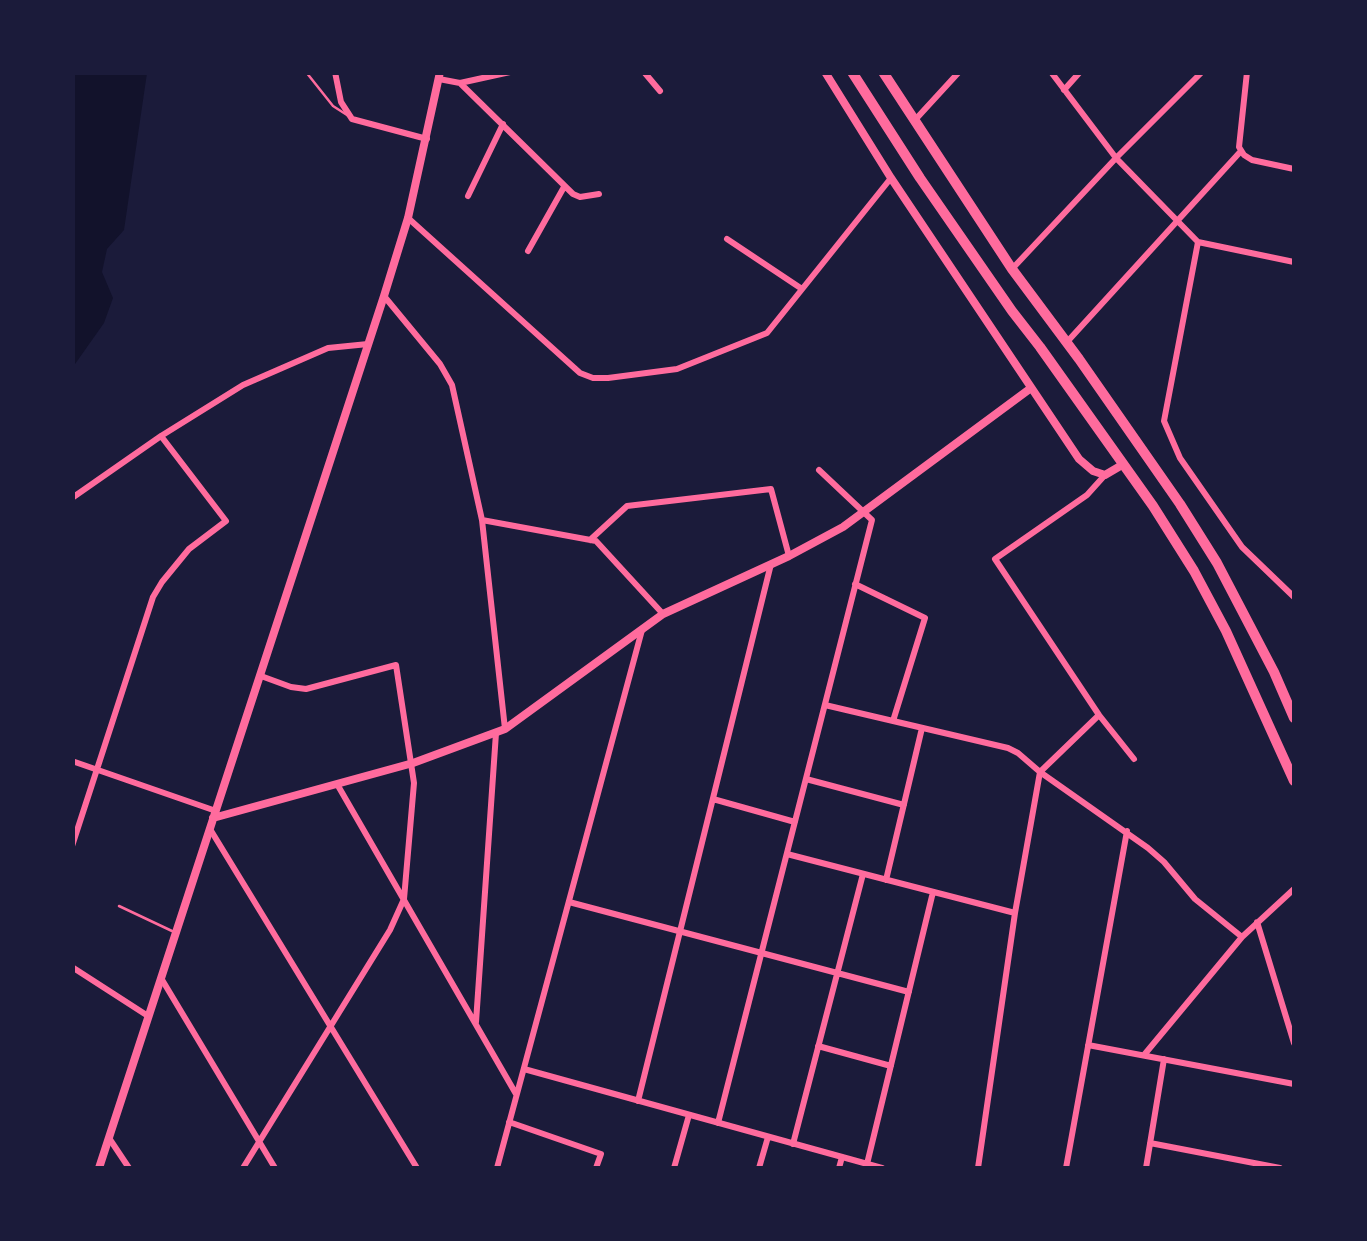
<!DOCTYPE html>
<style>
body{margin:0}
#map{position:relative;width:1367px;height:1241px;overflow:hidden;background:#1b1b3a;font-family:"Noto Serif",serif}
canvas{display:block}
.frame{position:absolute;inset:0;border:75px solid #1b1b3a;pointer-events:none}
</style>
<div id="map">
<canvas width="1367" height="1241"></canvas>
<div class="frame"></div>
</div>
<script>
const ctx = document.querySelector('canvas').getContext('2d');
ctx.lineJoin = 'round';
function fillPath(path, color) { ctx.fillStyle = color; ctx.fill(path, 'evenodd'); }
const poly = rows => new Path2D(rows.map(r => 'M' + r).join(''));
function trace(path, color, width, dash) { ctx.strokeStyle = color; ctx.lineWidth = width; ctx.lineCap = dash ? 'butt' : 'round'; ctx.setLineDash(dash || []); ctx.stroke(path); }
fillPath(poly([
 [73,72,147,73,124,230,107,249,102,272,113,298,104,323,73,367]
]), '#12122b');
trace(poly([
 [306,72,333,106,347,115],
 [119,906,172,931]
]), '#ff6b9d', 2.5);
trace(poly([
 [335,72,341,102,352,119,427,139],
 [644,72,660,91],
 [1051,72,1116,158,1198,242,1294,262],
 [1247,72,1239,147,1244,155,1252,160,1294,169],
 [439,79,460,83,573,194,580,197,599,194],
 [460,83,510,72],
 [1064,90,1080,72],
 [915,120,959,72],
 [468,196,503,124],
 [408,218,580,373,593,378,608,378,677,369,767,333,891,178],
 [727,239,802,289],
 [1198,242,1164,421,1180,458,1242,547,1294,597],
 [528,251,564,187],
 [1012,269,1116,158,1202,72],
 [384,296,440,364,452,385,482,520,505,729],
 [1067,342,1241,151],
 [72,498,161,436,243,385,328,348,368,344],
 [482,520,596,541,663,614],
 [590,540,627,506,771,489,789,556],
 [855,584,925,618,893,721],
 [825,705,1008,748,1018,753,1040,772,1148,848,1164,862,1195,899,1242,937],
 [1099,715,1134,759],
 [72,761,216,811],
 [806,779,904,805],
 [337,784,516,1094],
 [713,799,795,822],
 [210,829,417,1168],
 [72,846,153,597,162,582,189,549,226,521,161,436],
 [787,854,1015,913],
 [886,880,922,728],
 [569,902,909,992],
 [1257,922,1294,1043],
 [72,967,148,1016],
 [161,978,275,1168],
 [476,1022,496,733],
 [1088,1045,1294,1084],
 [818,1046,891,1066],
 [1144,1055,1242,937,1294,889],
 [524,1069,882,1168],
 [638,1101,771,564],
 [509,1122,601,1154,596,1168],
 [718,1123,872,520,819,470],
 [109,1138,129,1168],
 [1150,1143,1280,1168],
 [793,1144,863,874],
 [867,1164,933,892],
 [243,1168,390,930,404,899,414,783,396,665,306,689,291,687,261,676],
 [497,1168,642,630],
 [674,1168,689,1115],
 [759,1168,768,1137],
 [839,1168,842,1157],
 [978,1168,1015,913,1040,772,1099,715,995,559,1087,495,1105,475],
 [1066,1168,1127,831],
 [1146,1168,1164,1059]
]), '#ff6b9d', 6);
trace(poly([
 [825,72,891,178,1079,459,1093,471,1105,475,1122,465],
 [213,818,413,763,505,729,663,614,789,556,843,527,1031,388],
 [99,1168,384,296,408,218,440,72]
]), '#ff6b9d', 8);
trace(poly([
 [852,72,920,178,1012,311,1040,347,1153,506,1194,571,1226,631,1294,781],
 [883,72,1012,269,1079,359,1180,504,1217,563,1274,672,1294,718]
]), '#ff6b9d', 10);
</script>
